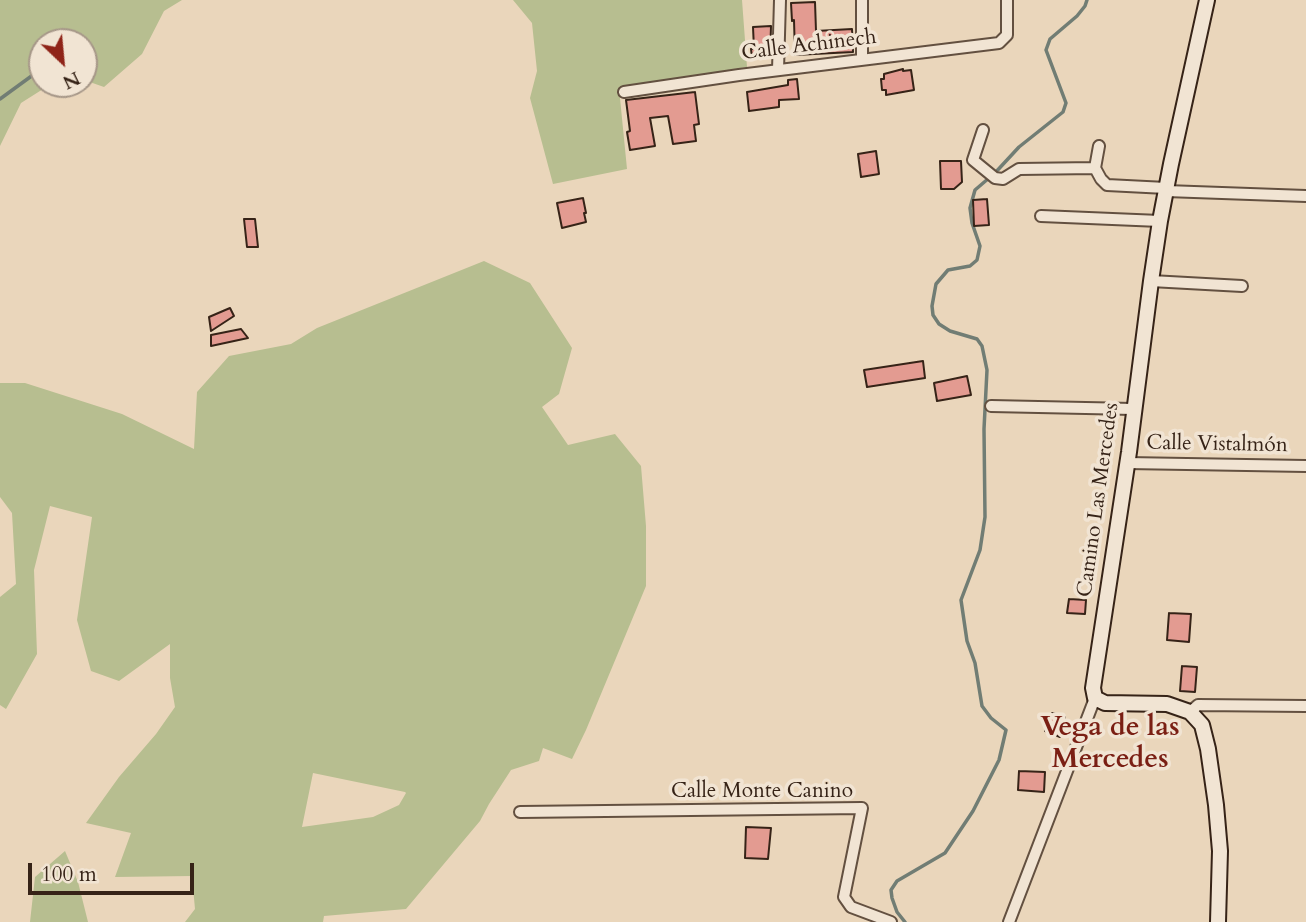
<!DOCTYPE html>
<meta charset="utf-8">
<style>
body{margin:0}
#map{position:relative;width:1306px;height:922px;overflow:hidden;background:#ead6bb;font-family:Cardo,serif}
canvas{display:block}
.north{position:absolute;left:28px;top:28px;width:70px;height:70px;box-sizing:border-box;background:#f1e4d3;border:2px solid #a69788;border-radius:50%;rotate:154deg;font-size:19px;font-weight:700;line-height:28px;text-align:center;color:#362317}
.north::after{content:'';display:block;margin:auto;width:24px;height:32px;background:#8f2418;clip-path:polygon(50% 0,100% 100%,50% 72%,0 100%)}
.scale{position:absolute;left:28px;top:863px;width:166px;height:32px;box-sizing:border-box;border:4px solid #362317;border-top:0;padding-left:9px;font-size:21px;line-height:24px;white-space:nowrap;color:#362317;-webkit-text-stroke:5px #f1e4d3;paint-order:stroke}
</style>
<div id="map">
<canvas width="1306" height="922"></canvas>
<div class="north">N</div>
<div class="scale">100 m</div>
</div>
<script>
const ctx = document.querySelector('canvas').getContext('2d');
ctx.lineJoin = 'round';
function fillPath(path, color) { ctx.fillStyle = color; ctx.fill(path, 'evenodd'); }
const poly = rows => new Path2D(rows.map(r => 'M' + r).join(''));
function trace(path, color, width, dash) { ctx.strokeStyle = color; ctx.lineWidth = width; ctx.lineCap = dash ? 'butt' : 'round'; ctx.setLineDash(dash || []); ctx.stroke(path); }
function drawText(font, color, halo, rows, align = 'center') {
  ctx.font = font + ' Cardo,serif'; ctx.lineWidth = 7; ctx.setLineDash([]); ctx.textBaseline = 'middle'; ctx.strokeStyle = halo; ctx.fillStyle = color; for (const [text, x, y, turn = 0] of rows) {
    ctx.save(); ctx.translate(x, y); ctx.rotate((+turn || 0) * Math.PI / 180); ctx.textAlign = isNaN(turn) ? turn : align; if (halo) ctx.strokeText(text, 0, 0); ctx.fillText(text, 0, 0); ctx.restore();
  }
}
fillPath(poly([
 [0,0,182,0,164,11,142,54,104,87,84,80,84,42,42,42,42,84,51,84,21,103,0,146],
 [513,0,742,0,747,67,619,88,627,169,553,184,530,98,537,71,532,23],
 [484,261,530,283,572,348,559,394,542,407,568,445,615,434,641,466,646,526,646,586,586,730,572,759,543,748,539,761,511,770,489,804,480,821,406,909,324,916,323,922,185,922,195,909,192,876,115,877,131,833,86,823,119,777,156,734,175,707,170,678,170,644,119,681,91,671,77,620,92,517,50,506,34,570,37,654,6,709,0,705,0,597,16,584,12,513,0,497,0,383,25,383,122,414,194,449,197,392,229,356,291,344,317,328],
 [313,773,405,792,406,793,399,805,373,817,302,827],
 [65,851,78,882,88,922,30,922,35,877]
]), '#b7be90');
trace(poly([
 [0,99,37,72],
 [994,174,1019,147,1063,112,1066,103,1046,50,1050,39,1077,16,1085,6,1087,0],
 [905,922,897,912,892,898,891,890,897,881,945,853,973,811,999,760,1006,730,991,718,982,706,975,663,967,641,961,600,980,550,985,517,984,429,987,370,982,346,977,339,950,331,939,324,933,315,932,306,936,284,948,270,970,266,977,260,980,246,972,223,970,208,975,190,989,178]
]), '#717d74', 3.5);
const building = poly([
 [815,2,816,31,852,29,853,52,795,55,794,20,792,21,791,3,815,2],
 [771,26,770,57,752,58,751,49,754,49,753,27,771,26],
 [903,69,903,71,911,70,914,90,886,95,886,90,882,90,881,79,884,79,884,74,903,69],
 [797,79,799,99,779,100,779,107,749,111,747,92,788,85,788,80,797,79],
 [695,92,699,124,694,125,696,141,673,144,668,116,650,118,655,146,630,150,627,132,630,131,626,100,695,92],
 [876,151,879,174,861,177,858,154,876,151],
 [940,161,961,161,962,182,954,189,941,189,940,161],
 [583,198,586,213,584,213,586,222,562,228,557,203,583,198],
 [987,199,989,225,974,226,973,200,987,199],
 [244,219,255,219,258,247,247,247,244,219],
 [230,308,234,316,211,331,209,317,230,308],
 [241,329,248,338,211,346,211,335,241,329],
 [923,361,925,378,867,387,864,370,923,361],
 [967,376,971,395,937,401,934,383,967,376],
 [1069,599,1086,600,1085,614,1067,613,1069,599],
 [1169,613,1191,614,1189,642,1167,640,1169,613],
 [1182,666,1197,667,1195,692,1180,691,1182,666],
 [1052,713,1065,717,1064,720,1066,720,1060,737,1045,731,1052,713],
 [1019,771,1045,772,1044,792,1018,790,1019,771],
 [746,827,771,828,768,859,745,858,746,827]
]);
fillPath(building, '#e39b91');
trace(building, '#362317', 2);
const minor = poly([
 [862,0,862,59],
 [778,70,780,0],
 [624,92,739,75,999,43,1007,35,1007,0],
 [983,130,973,160,995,178,1003,179,1019,169,1095,168],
 [1099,146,1095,168,1101,179,1107,185,1166,188],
 [1166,191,1306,196],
 [1041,216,1160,221],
 [1151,281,1242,286],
 [991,406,1133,409],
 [1127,463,1306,466],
 [1190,712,1198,705,1306,706],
 [520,812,862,808,844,897,851,907,891,922],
 [1009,922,1095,698]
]);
const secondary = poly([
 [1207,0,1171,164,1160,221,1151,281,1129,452,1093,688,1095,698,1105,703,1167,704,1190,712,1202,725,1208,749,1216,805,1220,851,1218,922]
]);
trace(minor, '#635040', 14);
trace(secondary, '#362317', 18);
trace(minor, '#f1e4d3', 10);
trace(secondary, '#f1e4d3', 14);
drawText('21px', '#362317', '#f1e4d3', [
 ["Calle Achinech",809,46,-7],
 ["Calle Vistalmón",1217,445,1],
 ["Camino Las Mercedes",1099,500,-82],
 ["Calle Monte Canino",762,792]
]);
drawText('bold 28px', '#7a1f14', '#f1e4d3', [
 ["Vega de las",1110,729],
 ["Mercedes",1110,761]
]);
</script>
